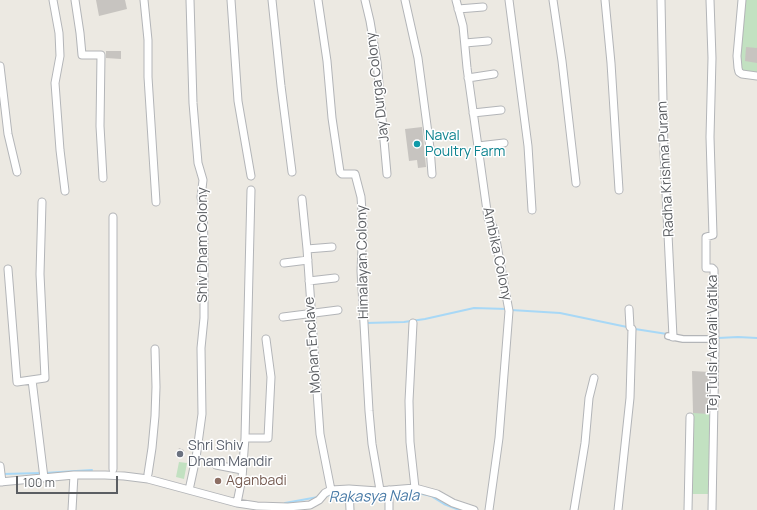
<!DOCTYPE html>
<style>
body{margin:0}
#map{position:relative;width:757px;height:510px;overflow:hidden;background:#ece9e2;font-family:Manrope,sans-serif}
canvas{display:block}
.scale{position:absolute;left:16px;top:476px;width:102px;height:18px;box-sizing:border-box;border:2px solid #5b5e62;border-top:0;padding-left:5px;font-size:12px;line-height:14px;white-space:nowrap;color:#5b5e62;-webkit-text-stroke:3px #fff;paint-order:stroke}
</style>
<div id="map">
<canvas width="757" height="510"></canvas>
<div class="scale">100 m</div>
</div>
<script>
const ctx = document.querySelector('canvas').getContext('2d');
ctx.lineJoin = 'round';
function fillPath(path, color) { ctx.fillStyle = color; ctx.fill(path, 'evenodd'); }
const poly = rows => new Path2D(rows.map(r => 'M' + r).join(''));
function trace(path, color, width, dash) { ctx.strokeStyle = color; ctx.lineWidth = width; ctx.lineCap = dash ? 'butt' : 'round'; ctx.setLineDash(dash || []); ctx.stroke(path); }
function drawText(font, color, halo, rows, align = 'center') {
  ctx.font = font + ' Manrope,sans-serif'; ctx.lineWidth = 3; ctx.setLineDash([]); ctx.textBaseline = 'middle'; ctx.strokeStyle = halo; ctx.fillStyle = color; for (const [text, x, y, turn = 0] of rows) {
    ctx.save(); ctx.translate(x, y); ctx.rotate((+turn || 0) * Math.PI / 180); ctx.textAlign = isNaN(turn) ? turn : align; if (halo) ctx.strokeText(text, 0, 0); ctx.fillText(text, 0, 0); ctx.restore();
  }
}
fillPath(poly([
 [744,0,757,0,757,73,741,71,740,42],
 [693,413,711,413,712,494,691,494],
 [179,462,187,463,184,479,176,477]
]), '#c2e1c1');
trace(poly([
 [511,310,560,313,627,327],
 [366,323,404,322,425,319,474,308,507,309],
 [635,329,667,334],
 [718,338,738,337,757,338],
 [45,473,92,470],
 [3,474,41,473],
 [324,496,339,494,418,493,431,496,444,504,459,510],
 [285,503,318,497]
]), '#a8d8f6', 2);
fillPath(poly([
 [96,0,125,0,127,9,99,16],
 [746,47,757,48,757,63,745,61],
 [106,51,121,51,121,59,106,58],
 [422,127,426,167,418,168,417,160,409,161,405,129],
 [692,371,710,372,709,414,693,413],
 [179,448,184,450,183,456,176,455]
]), '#c7c4c0');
const pedestrian = poly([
 [668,336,683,339,715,339]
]);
const minor = poly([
 [53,0,59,33,60,56,55,83,60,150,65,191],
 [75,0,80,33,82,55,101,55,100,126,103,178],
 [144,0,148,40,148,77,156,202],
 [231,0,238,101,251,176],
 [272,0,281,86,292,172],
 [318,0,327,61,332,118,340,172,342,174,355,174,361,197,363,225,361,271,369,411,372,444,380,490],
 [365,0,370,21,377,62,387,174],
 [405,0,418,58,430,148,432,174],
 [456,0,463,26,467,68,488,218,494,229,509,311,499,438,489,510],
 [509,0,528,146,532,210],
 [553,0,562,61,576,183],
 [605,0,611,63,619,190],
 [661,0,664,152,673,337],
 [710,0,712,58,710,137,713,235,706,237,706,268,712,268,714,270,715,346,712,510],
 [742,0,737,56,738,68,739,72,742,74,757,76],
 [458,9,483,7],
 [465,43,488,41],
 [0,66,8,134,17,172],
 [468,78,494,74],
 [473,113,501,110],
 [478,146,504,143],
 [302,199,307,249,320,434,331,490],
 [113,217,113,469],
 [307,249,332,247],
 [284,263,308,260],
 [8,269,17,382,45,378,40,274,42,202],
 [309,281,335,278],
 [283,317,338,310],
 [413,323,409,401,410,442,415,488],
 [32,380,44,478],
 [245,438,268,438,271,377,266,339],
 [216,465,242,470],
 [0,466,2,482],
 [148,474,152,448,155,416,156,387,155,349],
 [0,482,74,475,105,475,124,476,148,479,237,503,257,506,288,507,310,505,319,500,325,493,331,490,349,489,378,491,415,488,437,494,453,503,474,510],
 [349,489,350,510],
 [189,490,196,458,202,414,201,348,204,318,204,245,203,209,201,197,203,180,198,163,193,103,190,0],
 [237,503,242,478,245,438,251,190],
 [72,510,74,475],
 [389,510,389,490],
 [574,510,585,443,589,398,594,378],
 [618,510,630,398,632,329,630,327,629,309],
 [688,510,690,417]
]);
trace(pedestrian, '#b3b5b8', 8);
trace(minor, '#b3b5b8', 9);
trace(pedestrian, '#fff', 5.5);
trace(minor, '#fff', 7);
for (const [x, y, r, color] of [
 [417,144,4,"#0f9aa8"],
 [180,454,4,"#6b7280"],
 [218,481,4,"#8d6e63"]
]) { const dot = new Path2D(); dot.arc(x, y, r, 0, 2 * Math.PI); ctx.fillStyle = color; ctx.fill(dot); trace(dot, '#fff', 1.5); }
drawText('14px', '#5b5e62', '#fff', [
 ["Jay Durga Colony",378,87,-97],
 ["Radha Krishna Puram",666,169,-93],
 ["Shiv Dham Colony",203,245,-90],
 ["Ambika Colony",497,254,78],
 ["Himalayan Colony",363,262,-91],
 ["Tej Tulsi Aravali Vatika",713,344,-90],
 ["Mohan Enclave",313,345,-94]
]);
drawText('14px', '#0d838f', '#fff', [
 ["Naval",425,136],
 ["Poultry Farm",425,152]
], 'left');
drawText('14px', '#5b616d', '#fff', [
 ["Shri Shiv",188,446],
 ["Dham Mandir",188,462]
], 'left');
drawText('14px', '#785e54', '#fff', [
 ["Aganbadi",226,481]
], 'left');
drawText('italic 15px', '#487aa6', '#fff', [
 ["Rakasya Nala",374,497,-1]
]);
</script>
